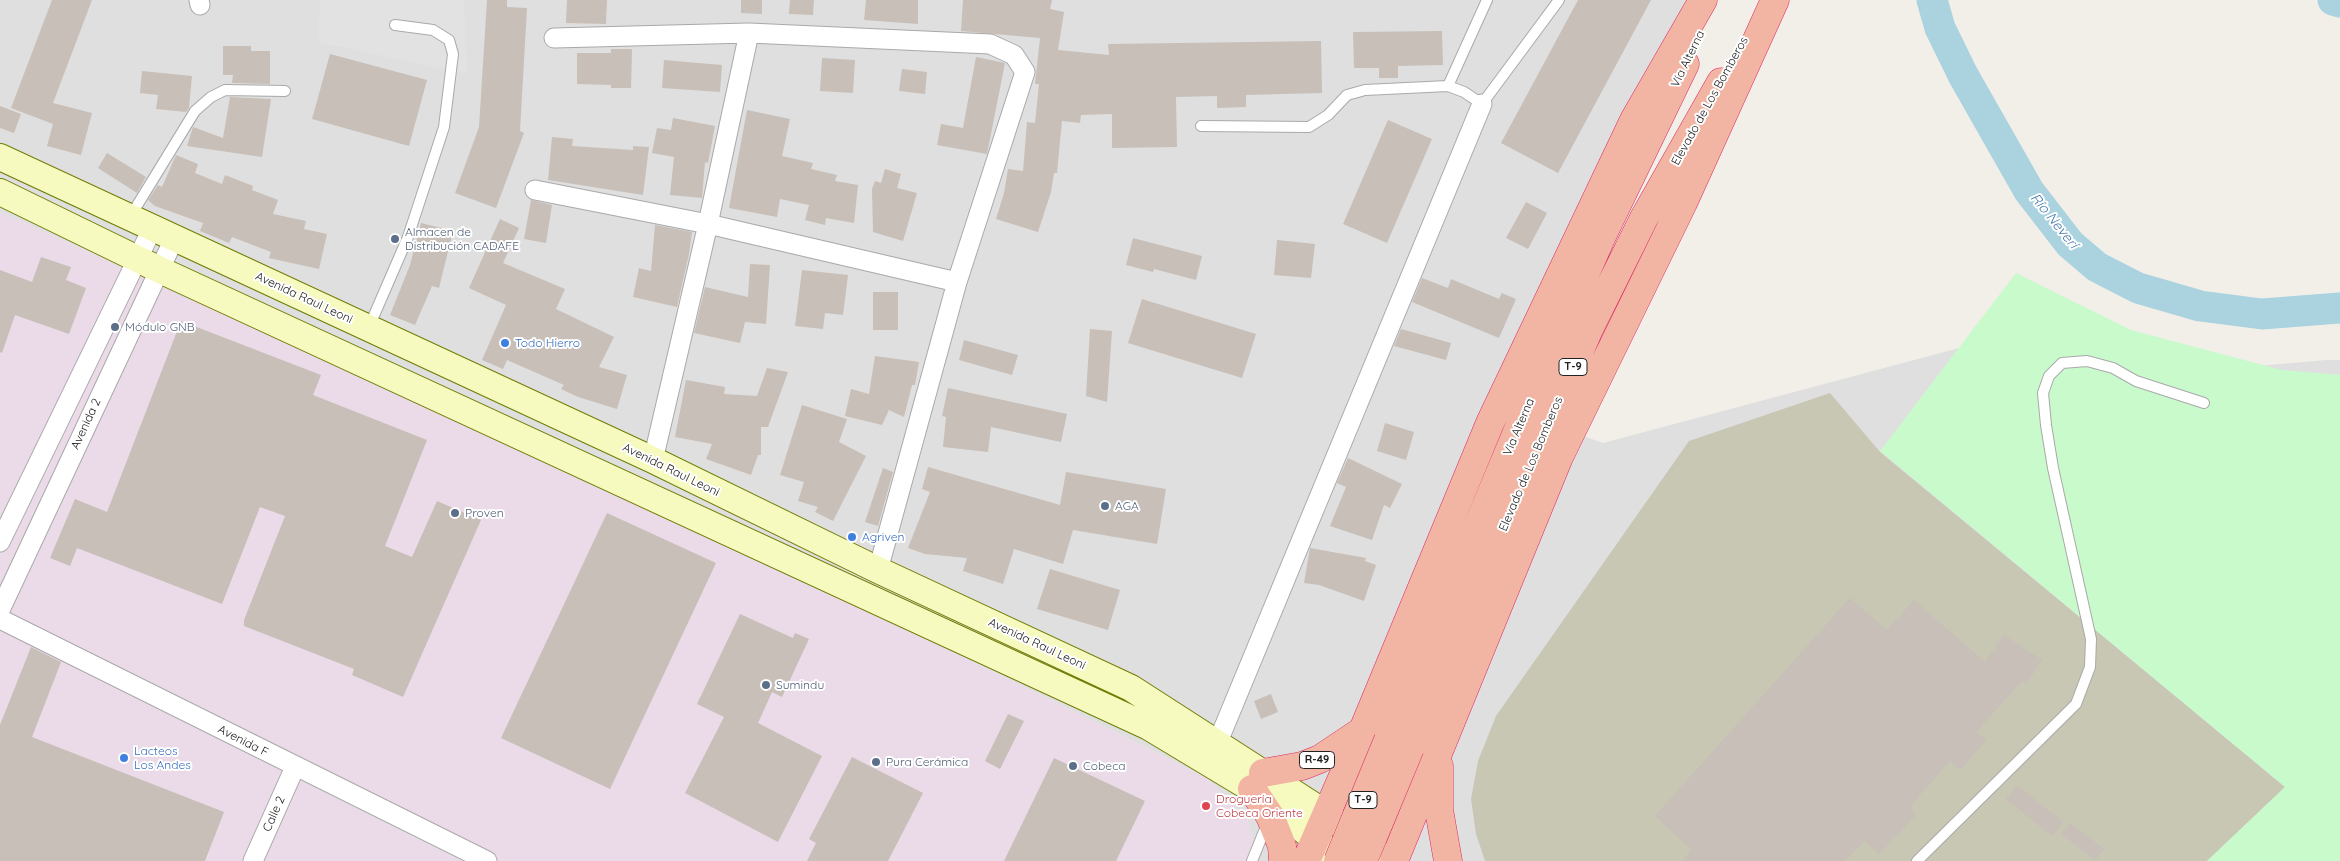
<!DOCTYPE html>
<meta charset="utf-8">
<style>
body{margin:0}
canvas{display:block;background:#f2efe9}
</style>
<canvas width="2340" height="861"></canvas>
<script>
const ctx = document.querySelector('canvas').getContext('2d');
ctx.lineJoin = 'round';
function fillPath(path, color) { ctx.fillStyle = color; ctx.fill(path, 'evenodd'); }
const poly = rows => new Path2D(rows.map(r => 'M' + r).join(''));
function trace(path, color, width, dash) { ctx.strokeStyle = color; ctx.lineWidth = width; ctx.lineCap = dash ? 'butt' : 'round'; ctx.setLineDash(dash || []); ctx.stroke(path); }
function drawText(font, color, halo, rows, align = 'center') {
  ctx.font = font + ' Quicksand,sans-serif'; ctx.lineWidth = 4; ctx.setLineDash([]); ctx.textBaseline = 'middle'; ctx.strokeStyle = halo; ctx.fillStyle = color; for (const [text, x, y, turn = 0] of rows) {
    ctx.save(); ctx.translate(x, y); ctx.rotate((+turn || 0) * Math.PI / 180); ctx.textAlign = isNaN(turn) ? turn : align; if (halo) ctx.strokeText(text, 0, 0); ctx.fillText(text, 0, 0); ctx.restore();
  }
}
fillPath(poly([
 [0,0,1686,0,1491,403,1603,443,1959,348,2063,383,2326,360,2340,360,2340,861,1258,861,1247,818,1205,777,709,530,0,212]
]), '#e0dfdf');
fillPath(poly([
 [0,212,709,530,1205,777,1247,818,1258,861,0,861]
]), '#ebdbe8');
fillPath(poly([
 [1830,393,1880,452,2285,787,2207,861,1485,861,1476,834,1471,799,1478,761,1496,716,1689,441]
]), '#c7c7b4');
fillPath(poly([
 [2016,273,2131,330,2282,370,2340,375,2340,861,2207,861,2285,787,1880,451]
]), '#c8facc');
fillPath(poly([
 [320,0,464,0,467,74,318,42]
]), '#e2e2e2');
trace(poly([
 [1932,0,1940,28,1963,75,2029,191,2070,244,2097,267,2138,288,2200,306,2262,314,2340,308],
 [2333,0,2340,2]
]), '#aad3df', 31);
fillPath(poly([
 [52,0,92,0,53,103,92,113,81,155,47,146,53,124,11,108],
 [487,0,507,0,507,7,527,8,520,131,524,133,496,208,455,193,479,127],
 [567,0,607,0,606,24,566,23],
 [741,0,762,0,762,14,741,13],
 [790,0,814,0,813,15,789,14],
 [866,0,918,0,918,24,864,20],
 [963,0,1052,0,1050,9,1064,12,1058,50,1109,55,1108,44,1321,41,1322,93,1246,95,1246,107,1217,108,1217,96,1176,97,1177,147,1112,148,1112,114,1081,115,1080,123,1062,121,1057,173,1054,173,1051,192,1038,232,996,219,1004,193,1008,169,1023,171,1027,122,1035,123,1039,84,1035,84,1040,38,961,31],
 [1578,0,1651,0,1558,173,1501,143],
 [1442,31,1443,65,1398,66,1398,78,1379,78,1379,68,1354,68,1353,32],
 [223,46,251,46,251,51,270,51,270,84,232,83,233,75,223,75],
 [611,49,632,49,631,88,611,88,611,85,577,84,577,53,611,53],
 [330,54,427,80,409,146,312,119],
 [976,57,1005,63,987,154,937,145,941,124,963,128],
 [822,58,855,60,853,93,820,91],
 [664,60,722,65,720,92,662,88],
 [902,69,927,72,925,94,899,91],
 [142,71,192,76,189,108,186,112,156,109,158,95,140,93],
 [230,97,271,99,262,157,187,146,193,127,223,138],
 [0,106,21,114,14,133,0,128],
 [747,110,790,119,782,156,813,163,811,169,837,175,835,181,858,185,854,223,826,218,825,225,805,220,809,205,780,199,777,217,729,208],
 [673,118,715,126,708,163,705,162,702,198,670,195,674,157,652,153,657,128,671,130],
 [1388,120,1432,139,1387,243,1343,224],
 [552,137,573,139,572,146,633,150,633,146,649,147,643,195,548,180],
 [107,153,146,177,137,193,98,168],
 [176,155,198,164,195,173,222,184,225,175,253,186,252,190,278,200,273,214,306,221,304,229,327,234,319,269,269,258,271,252,232,237,229,243,200,231,203,223,155,206,148,200,158,185,162,187],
 [885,169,901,174,897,188,917,193,903,241,873,232,872,189,875,181,881,183],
 [531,200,552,205,546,243,524,239],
 [1526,202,1547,213,1528,249,1506,238],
 [500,219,519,228,503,263,565,289,556,309,614,337,599,367,627,375,617,409,578,397,561,389,564,385,507,360,503,369,482,360,506,305,469,288],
 [421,223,453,231,439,288,432,286,415,325,390,315,410,265],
 [655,225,692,232,689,254,677,307,633,297,639,268,651,271],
 [1133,238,1202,256,1196,280,1154,269,1153,272,1126,265],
 [1277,240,1315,244,1311,278,1274,275],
 [41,257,71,267,66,280,86,288,69,334,15,315,2,353,0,352,0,270,32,282],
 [750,264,770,265,766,324,745,322,740,343,694,333,705,287,748,297],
 [802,270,848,275,843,315,825,313,823,329,795,326],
 [1422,278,1448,288,1451,279,1499,299,1502,293,1516,299,1499,338,1412,302],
 [873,292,898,292,898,330,873,330],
 [1142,299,1256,334,1242,378,1128,343],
 [181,321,321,375,313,395,427,440,385,546,412,557,437,501,481,520,403,697,352,675,354,669,244,626,244,620,285,516,260,507,222,604,77,548,70,566,50,558,75,499,107,512],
 [1090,329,1112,331,1107,402,1086,396],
 [1401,329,1451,343,1446,360,1394,346],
 [964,340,1018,355,1012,375,959,360],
 [875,356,919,362,915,385,912,385,904,417,889,410,882,425,845,416,851,389,869,394],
 [767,368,788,372,768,427,761,427,761,455,758,455,751,475,706,459,712,444,675,437,686,380,725,387,724,394,757,396],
 [948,388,1067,414,1061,442,991,427,988,452,943,447,946,417,942,416],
 [802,405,847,419,839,442,866,456,833,521,815,512,818,507,798,501,804,482,780,475],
 [1385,423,1414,432,1406,460,1377,451],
 [1348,458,1402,484,1390,508,1384,505,1372,540,1330,526,1346,487,1337,483],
 [928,467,1060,505,1066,472,1166,489,1157,544,1073,530,1063,564,1014,549,1003,584,963,571,967,558,925,554,908,548,930,492,922,489],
 [883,468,893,472,878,526,865,522],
 [607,513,716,563,610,789,501,738],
 [1310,548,1366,558,1365,561,1376,565,1364,601,1319,585,1304,583],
 [1050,569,1120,590,1108,630,1037,609],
 [1850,598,1887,630,1914,600,1985,662,2004,635,2042,660,2026,684,2022,681,1976,732,1986,740,1960,770,1950,761,1911,805,1915,816,1879,854,1865,841,1845,861,1682,861,1692,850,1655,816],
 [740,614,793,638,795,633,809,639,782,697,772,692,758,723,822,756,778,842,685,793,724,717,697,704],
 [31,647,61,662,32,737,224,812,205,861,0,861,0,725],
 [1271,694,1278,712,1261,719,1254,701],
 [1008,714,1024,721,1000,769,985,761],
 [852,757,923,793,888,861,807,861,816,843,809,839],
 [1054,758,1145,801,1116,861,1004,861],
 [2017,785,2063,822,2052,836,2006,799],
 [2070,823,2104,849,2095,860,2061,834]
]), '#c7bfb8');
const service = poly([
 [1448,86,1487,0],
 [1201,126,1309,127,1328,115,1347,95,1365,90,1448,86,1464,92,1482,104,1559,0],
 [130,217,195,111,211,97,225,90,285,91],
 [369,327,408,237,444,127,453,54,449,40,433,30,395,25],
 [1252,861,1267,824],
 [1917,861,2076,704,2090,667,2091,639,2053,468,2046,425,2043,393,2049,376,2062,363,2087,361,2113,368,2136,381,2204,403]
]);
const minor = poly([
 [199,0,200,5],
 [554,38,749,33,990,44,1014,55,1025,72,957,282,878,570],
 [535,190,708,224,957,282],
 [653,460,708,224,749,33],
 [0,542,152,229],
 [0,610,174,239],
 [0,619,487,861],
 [1217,744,1482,104],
 [253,861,295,767]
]);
const secondary = poly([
 [0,157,653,460,878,570,1131,688,1325,813,1387,861],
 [0,192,160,270,1149,727,1252,789,1342,861]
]);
const trunk = poly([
 [1388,740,1554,344,1601,238,1685,64],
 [1410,748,1589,329,1644,218,1721,82],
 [1439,766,1439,810,1448,861],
 [1263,773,1302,766,1320,759,1362,731],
 [1252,789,1270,816,1282,846,1283,861],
 [1306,861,1363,730,1490,423,1634,120,1703,0],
 [1394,861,1559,457,1683,203,1775,0]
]);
trace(service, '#a9a9a9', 12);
trace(minor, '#a9a9a9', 21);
trace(secondary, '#707d05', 28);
trace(trunk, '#dc2a67', 29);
trace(service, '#fff', 10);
trace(minor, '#fff', 19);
trace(secondary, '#f7fabf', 26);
trace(trunk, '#f2b4a3', 28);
const trunkBridge = poly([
 [1338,861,1388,740],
 [1363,861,1410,748]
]);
trace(trunkBridge, '#dc2a67', 29, []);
trace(trunkBridge, '#f2b4a3', 28);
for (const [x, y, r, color] of [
 [395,239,5,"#5c6f8a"],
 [115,327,5,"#5c6f8a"],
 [505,343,5,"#3f7fe0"],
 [1105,506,5,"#5c6f8a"],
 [455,513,5,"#5c6f8a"],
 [852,537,5,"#3f7fe0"],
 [766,685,5,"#5c6f8a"],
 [124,758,5,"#3f7fe0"],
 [876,762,5,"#5c6f8a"],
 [1073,766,5,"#5c6f8a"],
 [1206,806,5,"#e0444e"]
]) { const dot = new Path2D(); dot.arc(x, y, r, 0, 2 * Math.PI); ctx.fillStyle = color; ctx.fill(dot); trace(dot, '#fff', 2); }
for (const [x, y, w] of [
 [1573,367,28],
 [1317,760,35],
 [1363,800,28]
]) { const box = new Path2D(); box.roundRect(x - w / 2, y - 8.5, w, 17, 4); ctx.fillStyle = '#fff'; ctx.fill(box); trace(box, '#222', 1); }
drawText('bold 11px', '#222', null, [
 ["T-9",1573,367],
 ["R-49",1317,760],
 ["T-9",1363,800]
]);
drawText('12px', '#222', '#fff', [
 ["Vía Alterna",1688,59,-64],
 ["Elevado de Los Bomberos",1710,101,-61],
 ["Avenida Raul Leoni",304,298,25],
 ["Avenida 2",86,424,-65],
 ["Vía Alterna",1519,427,-67],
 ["Elevado de Los Bomberos",1531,464,-67],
 ["Avenida Raul Leoni",671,470,26],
 ["Avenida Raul Leoni",1037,644,25],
 ["Avenida F",243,741,27],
 ["Calle 2",274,814,-66]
]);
drawText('12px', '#4e5e75', '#fff', [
 ["Almacen de",405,232],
 ["Distribución CADAFE",405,246],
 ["Módulo GNB",125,327],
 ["AGA",1115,506],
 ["Proven",465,513],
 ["Sumindu",776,685],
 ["Pura Cerámica",886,762],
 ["Cobeca",1083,766]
], 'left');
drawText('12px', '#366cbe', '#fff', [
 ["Todo Hierro",515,343],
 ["Agriven",862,537],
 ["Lacteos",134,751],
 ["Los Andes",134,765]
], 'left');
drawText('12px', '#be3a42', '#fff', [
 ["Droguería",1216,799],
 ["Cobeca Oriente",1216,813]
], 'left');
drawText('italic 14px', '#4a7aab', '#fff', [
 ["Río Neverí",2054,221,51]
]);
</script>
